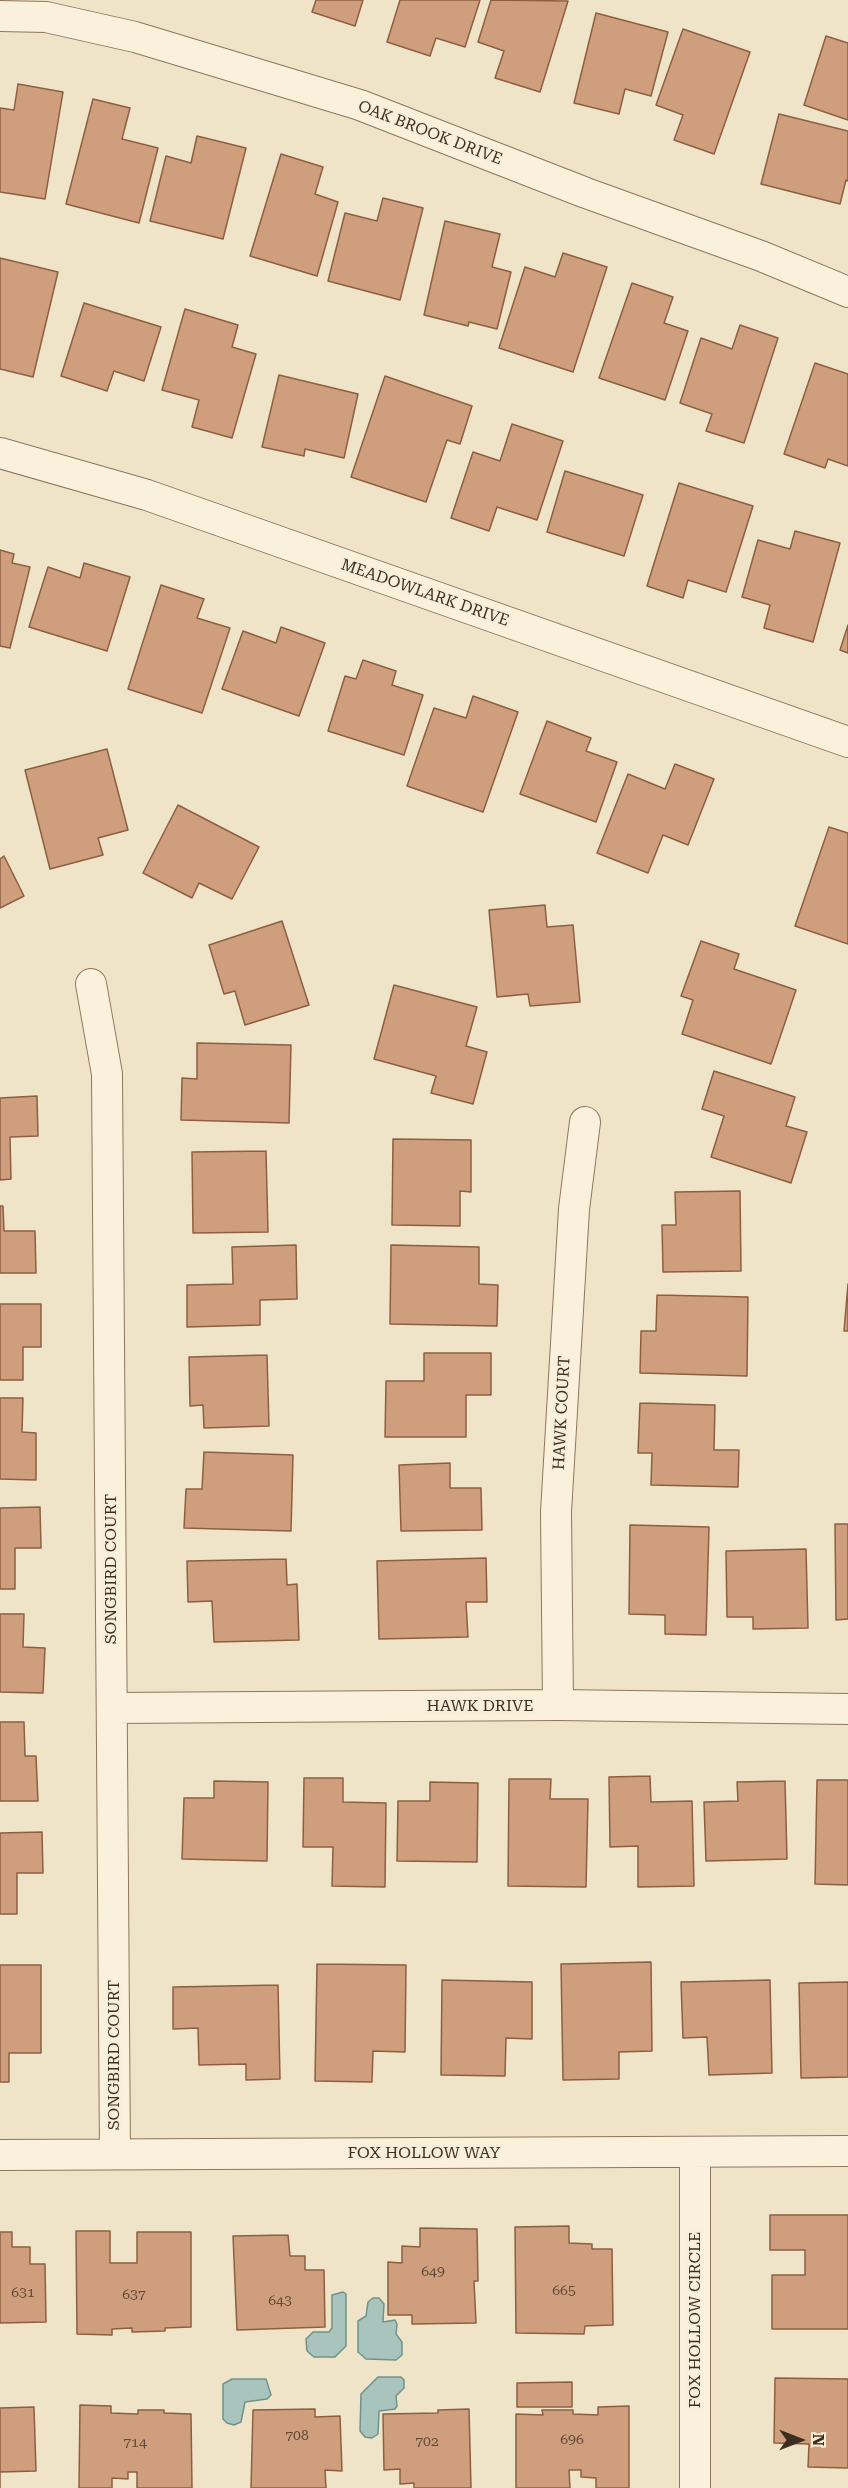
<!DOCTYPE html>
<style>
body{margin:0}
#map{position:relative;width:848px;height:2488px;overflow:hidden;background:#f0e4c8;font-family:"Roboto Serif",serif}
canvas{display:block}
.north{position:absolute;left:770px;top:2410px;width:60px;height:60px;-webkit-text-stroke:4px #f7eed8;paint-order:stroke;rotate:90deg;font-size:16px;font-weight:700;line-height:24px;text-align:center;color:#3d2e20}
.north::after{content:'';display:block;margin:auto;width:21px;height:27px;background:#3d2e20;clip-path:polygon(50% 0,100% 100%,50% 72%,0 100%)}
</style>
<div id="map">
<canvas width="848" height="2488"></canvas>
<div class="north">N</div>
</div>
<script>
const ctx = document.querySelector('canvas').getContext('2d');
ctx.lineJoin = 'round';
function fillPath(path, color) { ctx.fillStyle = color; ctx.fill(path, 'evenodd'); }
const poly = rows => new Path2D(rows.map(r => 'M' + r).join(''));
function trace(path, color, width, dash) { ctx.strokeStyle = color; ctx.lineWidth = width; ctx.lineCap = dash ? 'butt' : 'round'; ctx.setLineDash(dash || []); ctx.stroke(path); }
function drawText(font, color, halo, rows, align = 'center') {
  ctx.font = font + ' "Roboto Serif",serif'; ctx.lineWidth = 4.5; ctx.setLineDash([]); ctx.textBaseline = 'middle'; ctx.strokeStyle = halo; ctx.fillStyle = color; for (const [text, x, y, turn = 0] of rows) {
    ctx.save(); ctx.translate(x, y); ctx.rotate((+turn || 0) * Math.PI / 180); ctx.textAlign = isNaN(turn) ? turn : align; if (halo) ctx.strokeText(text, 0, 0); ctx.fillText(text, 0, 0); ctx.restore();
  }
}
const water = poly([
 [343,2292,346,2294,346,2346,335,2357,314,2357,307,2351,306,2339,313,2332,329,2332,332,2328,332,2295,343,2292],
 [373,2298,379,2298,384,2304,383,2322,395,2320,397,2324,396,2334,402,2342,402,2355,396,2360,366,2359,358,2352,358,2321,366,2316,368,2302,373,2298],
 [378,2377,401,2377,404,2380,404,2388,396,2396,397,2406,395,2409,379,2411,378,2434,372,2438,365,2437,360,2431,361,2394,378,2377],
 [232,2379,266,2379,271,2395,267,2399,245,2402,241,2422,234,2425,227,2423,223,2419,223,2384,232,2379]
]);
fillPath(water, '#a9c4bc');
trace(water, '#6f938a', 1.5);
const building = poly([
 [316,0,363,0,355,26,312,12,316,0],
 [400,0,480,0,465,47,436,38,430,56,387,42,400,0],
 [491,0,568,1,540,92,495,78,504,51,478,42,491,0],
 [596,13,668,32,651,96,625,89,619,114,574,103,596,13],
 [683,29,750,52,714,154,674,140,683,115,656,105,683,29],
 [826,36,848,43,848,120,804,105,826,36],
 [18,84,63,92,45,199,0,192,0,108,14,110,18,84],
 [93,99,130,108,122,139,158,148,139,223,66,204,93,99],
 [779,114,848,131,848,181,846,180,840,204,761,184,779,114],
 [197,136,246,148,223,239,150,221,166,156,191,163,197,136],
 [281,154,323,167,315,194,338,202,317,276,250,256,281,154],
 [383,198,423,208,400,300,328,281,345,213,377,221,383,198],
 [445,221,500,234,492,267,511,272,497,329,469,322,468,326,424,315,445,221],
 [563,253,607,267,573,372,499,348,525,267,555,277,563,253],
 [0,258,58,272,33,377,0,369,0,258],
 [632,283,673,297,664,323,688,331,665,400,599,378,632,283],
 [84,303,161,327,144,381,114,371,107,391,61,376,84,303],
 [185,309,238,325,232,347,256,354,232,438,192,427,199,400,162,390,185,309],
 [740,325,778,338,744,443,706,431,712,414,680,403,701,338,732,349,740,325],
 [815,363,848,374,848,466,828,459,825,468,784,454,815,363],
 [279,375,358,394,344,458,305,449,304,456,262,447,279,375],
 [385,376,472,406,460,444,447,440,426,502,351,477,385,376],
 [512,424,563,441,537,520,497,507,489,531,451,518,473,452,500,461,512,424],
 [565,471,643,495,624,556,547,532,565,471],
 [679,483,753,506,726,592,688,580,683,598,647,586,679,483],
 [795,531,840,543,813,642,764,628,770,605,742,597,758,540,790,549,795,531],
 [0,550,14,554,12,563,30,567,10,648,0,646,0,550],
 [84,563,130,577,107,651,29,627,48,567,80,578,84,563],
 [161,585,204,599,197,618,230,628,202,713,128,689,161,585],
 [848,625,848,653,840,650,848,625],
 [281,627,325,643,299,716,222,689,243,631,276,643,281,627],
 [363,660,396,671,392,685,423,695,404,755,328,731,345,676,356,679,363,660],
 [473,696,518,712,483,812,407,786,434,708,466,718,473,696],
 [547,721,591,738,586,751,617,762,596,822,520,794,547,721],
 [107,749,128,830,98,838,103,855,50,869,25,770,107,749],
 [675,764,714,779,688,845,663,835,648,873,597,853,628,774,665,789,675,764],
 [178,805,259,847,232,899,199,883,192,898,143,873,178,805],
 [829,827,848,833,848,944,795,926,829,827],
 [4,856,24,896,0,908,0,859,4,856],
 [545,905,547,927,573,925,580,1002,530,1006,528,994,497,997,489,910,545,905],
 [282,921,309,1005,245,1025,235,991,224,994,209,945,282,921],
 [701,941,739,954,734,969,796,990,771,1064,682,1034,693,1000,681,996,701,941],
 [394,985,477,1007,466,1046,487,1052,473,1104,431,1093,436,1076,374,1059,394,985],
 [197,1043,291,1045,289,1123,181,1120,182,1078,197,1079,197,1043],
 [714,1071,795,1097,786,1126,807,1132,791,1183,711,1157,724,1116,702,1109,714,1071],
 [37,1096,38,1136,10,1137,11,1179,0,1180,0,1098,37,1096],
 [393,1139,471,1140,471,1192,460,1191,460,1226,392,1225,393,1139],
 [266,1151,268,1232,193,1233,192,1152,266,1151],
 [740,1191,741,1271,663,1272,662,1225,676,1225,675,1192,740,1191],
 [0,1206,3,1206,4,1231,35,1231,36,1273,0,1273,0,1206],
 [296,1245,297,1299,260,1300,260,1325,187,1327,187,1285,233,1284,232,1247,296,1245],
 [391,1245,479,1247,479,1284,498,1285,497,1326,390,1324,391,1245],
 [848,1284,848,1331,844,1331,848,1284],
 [657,1295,748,1297,747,1376,640,1373,641,1331,656,1331,657,1295],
 [0,1304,41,1304,41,1347,23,1347,23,1380,0,1380,0,1304],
 [424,1353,491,1353,491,1395,466,1395,466,1437,385,1437,386,1381,424,1381,424,1353],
 [267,1355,269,1426,204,1428,203,1405,190,1406,189,1357,267,1355],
 [0,1398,23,1398,22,1432,36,1433,36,1480,0,1479,0,1398],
 [640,1403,715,1405,714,1450,739,1450,738,1487,651,1485,652,1453,638,1453,640,1403],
 [204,1452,293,1455,291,1531,184,1528,186,1489,202,1489,204,1452],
 [450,1463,450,1488,481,1488,482,1530,401,1531,399,1465,450,1463],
 [40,1507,41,1548,15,1548,15,1589,0,1589,0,1508,40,1507],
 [835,1524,848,1524,848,1619,836,1620,835,1524],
 [630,1525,709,1527,706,1635,665,1634,665,1615,629,1614,630,1525],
 [806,1549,808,1628,753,1629,753,1617,727,1617,726,1551,806,1549],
 [486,1558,487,1602,466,1602,468,1637,379,1639,377,1561,486,1558],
 [286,1559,287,1585,297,1584,299,1640,214,1642,212,1601,188,1602,187,1561,286,1559],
 [0,1614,24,1614,23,1647,45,1648,43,1693,0,1692,0,1614],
 [0,1722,24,1722,25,1756,36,1756,38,1801,0,1801,0,1722],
 [650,1776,651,1802,692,1801,694,1886,638,1887,638,1846,610,1847,609,1777,650,1776],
 [304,1778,343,1778,343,1802,386,1803,385,1887,332,1886,333,1847,303,1847,304,1778],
 [509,1779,551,1779,550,1799,588,1799,586,1887,508,1886,509,1779],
 [817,1780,848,1780,848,1885,815,1884,817,1780],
 [214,1781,268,1782,267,1861,182,1859,184,1798,214,1798,214,1781],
 [785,1781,787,1859,706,1861,704,1802,738,1801,737,1782,785,1781],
 [430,1782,478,1783,477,1862,397,1861,398,1801,430,1801,430,1782],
 [42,1832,43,1873,17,1873,17,1914,0,1914,0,1833,42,1832],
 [651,1962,652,2051,619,2052,619,2079,563,2080,561,1964,651,1962],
 [317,1964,406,1965,405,2052,373,2051,372,2082,315,2081,317,1964],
 [0,1965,41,1965,41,2053,9,2053,9,2082,0,2082,0,1965],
 [442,1980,532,1982,532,2039,506,2038,505,2076,441,2075,442,1980],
 [770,1980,772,2073,709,2075,707,2037,683,2038,681,1982,770,1980],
 [848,1982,848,2077,801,2078,799,1983,848,1982],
 [278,1985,280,2079,246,2080,246,2064,199,2065,198,2028,173,2029,173,1987,278,1985],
 [770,2215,848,2215,848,2329,772,2329,772,2275,805,2275,805,2250,770,2250,770,2215],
 [569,2226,569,2243,592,2244,592,2249,612,2249,613,2325,585,2326,584,2334,516,2333,515,2227,569,2226],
 [420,2228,477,2229,478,2281,474,2281,476,2323,412,2324,412,2315,388,2315,388,2262,402,2263,402,2246,420,2247,420,2228],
 [76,2231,110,2231,110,2263,137,2263,137,2232,191,2232,191,2327,165,2328,165,2331,132,2332,132,2328,112,2329,112,2335,77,2334,76,2231],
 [0,2232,12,2232,12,2247,30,2247,30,2264,45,2264,46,2322,0,2323,0,2232],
 [288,2235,290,2256,305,2256,305,2270,324,2270,325,2327,237,2330,233,2236,288,2235],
 [775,2378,848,2379,848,2468,808,2467,809,2444,774,2443,775,2378],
 [572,2382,572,2407,517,2407,517,2383,572,2382],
 [80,2405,111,2406,111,2413,138,2414,138,2410,164,2410,164,2413,191,2414,192,2488,137,2488,137,2472,128,2472,128,2479,112,2478,112,2488,79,2488,80,2405],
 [629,2406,629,2488,596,2488,596,2478,581,2477,581,2470,569,2470,570,2488,516,2488,516,2414,543,2415,542,2410,573,2410,573,2414,598,2415,598,2407,629,2406],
 [34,2407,36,2471,0,2472,0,2488,0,2408,34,2407],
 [315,2409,315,2417,340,2416,342,2471,325,2470,326,2488,251,2488,253,2410,315,2409],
 [469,2409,471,2488,414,2488,414,2483,400,2484,400,2469,384,2470,383,2414,438,2413,438,2410,469,2409]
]);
fillPath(building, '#cf9f7d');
trace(building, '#8d5f41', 1.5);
const street = poly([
 [0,16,46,17,135,37,360,105,586,193,761,256,848,292],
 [0,453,147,495,848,742],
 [91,984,107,1074,115,2154],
 [558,1705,556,1512,574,1209,585,1122],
 [112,1708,558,1705,848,1709],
 [695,2152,695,2488],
 [0,2155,848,2151]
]);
trace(street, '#8d765c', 32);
trace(street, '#faf1dc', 30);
drawText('14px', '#624a37', null, [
 ["649",433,2272],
 ["665",564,2291],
 ["631",23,2293],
 ["637",134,2295],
 ["643",280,2301],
 ["708",297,2436],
 ["696",572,2440],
 ["702",427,2442],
 ["714",135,2443]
]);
drawText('16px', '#3d2e20', '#f7eed8', [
 ["OAK BROOK DRIVE",430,133,21],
 ["MEADOWLARK DRIVE",425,593,19],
 ["HAWK COURT",562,1413,-87],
 ["SONGBIRD COURT",111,1569,-90],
 ["HAWK DRIVE",480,1706],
 ["SONGBIRD COURT",114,2055,-90],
 ["FOX HOLLOW WAY",424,2153],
 ["FOX HOLLOW CIRCLE",695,2320,-90]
]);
</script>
